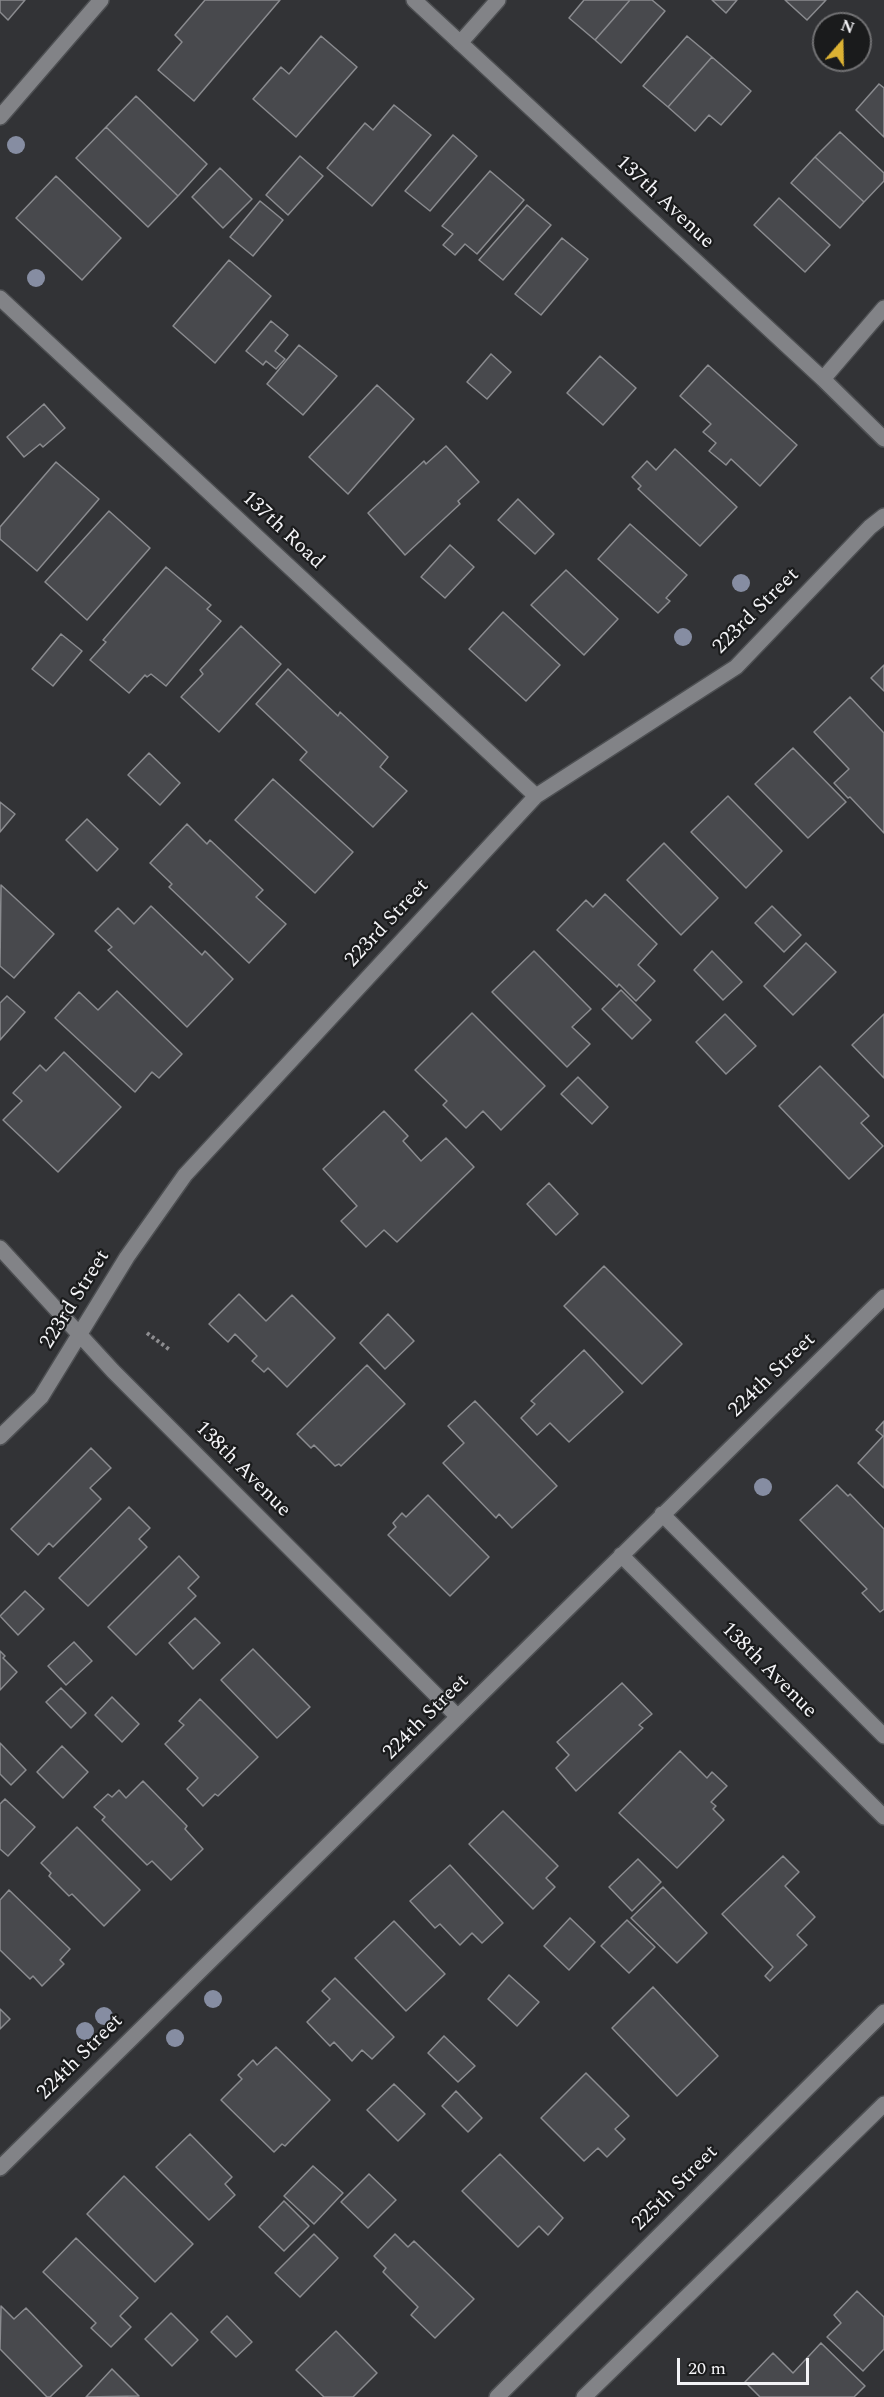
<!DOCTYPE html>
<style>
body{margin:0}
#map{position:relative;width:884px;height:2397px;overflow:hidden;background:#323336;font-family:Spectral,serif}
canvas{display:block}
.north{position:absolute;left:812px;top:12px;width:60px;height:60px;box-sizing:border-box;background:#1a1b1c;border:2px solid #717173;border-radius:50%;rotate:20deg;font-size:16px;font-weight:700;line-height:24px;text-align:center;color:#f3f3f6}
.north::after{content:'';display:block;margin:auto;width:21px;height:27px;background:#dcb233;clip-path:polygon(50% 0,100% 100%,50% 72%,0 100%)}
.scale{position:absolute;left:677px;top:2358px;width:132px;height:27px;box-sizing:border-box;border:3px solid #f3f3f6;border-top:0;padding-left:8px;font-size:18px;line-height:21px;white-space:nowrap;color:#f3f3f6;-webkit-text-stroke:4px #1a1b1c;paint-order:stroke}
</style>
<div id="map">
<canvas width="884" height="2397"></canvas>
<div class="north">N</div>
<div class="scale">20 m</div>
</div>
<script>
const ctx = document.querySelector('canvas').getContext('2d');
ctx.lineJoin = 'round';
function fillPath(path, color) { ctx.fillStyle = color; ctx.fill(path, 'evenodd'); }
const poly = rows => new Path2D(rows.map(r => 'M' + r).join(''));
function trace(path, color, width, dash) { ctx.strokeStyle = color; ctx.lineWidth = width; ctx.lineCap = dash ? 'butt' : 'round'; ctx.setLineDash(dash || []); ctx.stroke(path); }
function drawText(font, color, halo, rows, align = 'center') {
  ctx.font = font + ' Spectral,serif'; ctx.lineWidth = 4.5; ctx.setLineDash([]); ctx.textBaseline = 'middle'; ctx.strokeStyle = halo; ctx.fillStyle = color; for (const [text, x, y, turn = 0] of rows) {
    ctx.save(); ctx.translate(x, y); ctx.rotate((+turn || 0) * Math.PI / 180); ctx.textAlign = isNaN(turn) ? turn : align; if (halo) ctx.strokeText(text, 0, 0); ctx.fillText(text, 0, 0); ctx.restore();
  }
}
const building = poly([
 [0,0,25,0,8,20,0,12,0,0],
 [205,0,280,0,194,101,158,70,182,42,175,35,205,0],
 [584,0,630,0,595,40,569,18,584,0],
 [630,0,652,0,665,11,621,63,595,40,630,0],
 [712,0,737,0,726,13,712,0],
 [785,0,826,0,807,20,785,0],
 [321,36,357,67,296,137,253,99,281,67,289,74,321,36],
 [687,36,712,57,668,107,643,86,687,36],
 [712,57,751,91,721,125,709,115,695,131,668,107,712,57],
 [879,84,884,88,884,137,856,110,879,84],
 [136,96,207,164,178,196,106,127,136,96],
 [394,105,431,135,372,206,327,168,365,123,373,130,394,105],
 [106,127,178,196,148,227,76,158,106,127],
 [840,132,884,173,884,181,864,202,815,157,840,132],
 [453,135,477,156,430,211,405,191,453,135],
 [300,156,323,176,288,215,266,195,300,156],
 [815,157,864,202,840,228,791,183,815,157],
 [220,168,252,199,223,228,192,197,220,168],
 [490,171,524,200,477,254,465,244,455,255,443,245,453,234,442,226,490,171],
 [56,176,121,238,82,280,16,218,56,176],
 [779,198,830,245,805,272,754,225,779,198],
 [260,201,283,220,253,256,230,237,260,201],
 [527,205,551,225,503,280,479,260,527,205],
 [562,238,588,259,541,315,515,294,562,238],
 [229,260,271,296,215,363,173,326,229,260],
 [271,321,288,335,275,351,285,359,276,369,266,361,263,365,246,351,271,321],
 [299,345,337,376,303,415,267,384,299,345],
 [491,354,511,372,487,399,467,382,491,354],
 [600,356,636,388,603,425,567,393,600,356],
 [708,365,797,445,760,486,731,459,726,465,709,451,716,443,703,432,711,424,680,396,708,365],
 [377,385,414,419,348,494,309,457,377,385],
 [44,404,65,428,43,447,40,444,24,457,7,437,44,404],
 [446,446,479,482,458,501,460,504,405,555,368,513,424,461,426,464,446,446],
 [675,449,737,507,700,546,638,489,641,486,632,477,647,461,656,470,675,449],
 [56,462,99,499,37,571,0,539,0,527,56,462],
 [518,499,554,534,535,554,498,520,518,499],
 [109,511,150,548,87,620,45,582,109,511],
 [630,524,687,575,666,598,670,601,658,613,598,559,630,524],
 [450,545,474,567,445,598,421,577,450,545],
 [166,567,211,605,207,609,221,621,166,686,151,674,147,677,145,675,129,693,90,660,106,642,103,640,166,567],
 [566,570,618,619,584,655,531,605,566,570],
 [503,612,560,665,526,701,469,649,503,612],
 [241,626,281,664,219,732,181,697,203,674,200,670,241,626],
 [61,634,82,651,53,686,32,669,61,634],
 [884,665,884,691,871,678,884,665],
 [288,669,338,716,340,712,388,757,380,767,407,791,373,827,300,760,307,752,256,704,288,669],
 [850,697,884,733,884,833,850,797,848,798,834,783,849,769,814,732,850,697],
 [793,748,846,802,808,838,755,784,793,748],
 [149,753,180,783,160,805,128,775,149,753],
 [273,779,353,852,315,893,235,820,273,779],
 [728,796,782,851,746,888,691,832,728,796],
 [0,802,15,814,0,832,0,802],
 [87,819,118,849,97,871,66,840,87,819],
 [187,824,207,844,210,840,263,890,256,897,286,924,249,963,169,887,172,884,150,863,187,824],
 [664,843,718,898,681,935,627,880,664,843],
 [1,885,54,934,14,978,0,966,1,885],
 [605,894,657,944,638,965,655,981,636,1001,619,984,617,987,557,930,586,900,593,907,605,894],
 [151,906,202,955,205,951,233,979,187,1027,108,950,112,947,95,931,118,908,134,924,151,906],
 [772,906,801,935,784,952,755,923,772,906],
 [806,943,836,972,793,1015,764,986,806,943],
 [534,951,591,1009,572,1027,590,1044,567,1067,492,992,534,951],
 [712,951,742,982,723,1000,694,970,712,951],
 [621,990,651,1020,632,1039,602,1009,621,990],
 [117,991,182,1054,159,1078,152,1072,135,1092,55,1018,79,992,98,1010,117,991],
 [7,996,25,1012,0,1040,0,1003,7,996],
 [472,1013,545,1086,501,1130,483,1111,466,1128,443,1105,447,1101,415,1070,472,1013],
 [725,1014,756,1046,726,1074,696,1042,725,1014],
 [884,1014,884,1078,852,1045,884,1014],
 [64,1052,121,1107,58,1172,3,1120,22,1101,13,1093,40,1065,46,1071,64,1052],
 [820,1066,869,1116,861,1123,883,1146,849,1179,779,1106,820,1066],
 [578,1077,608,1107,592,1124,561,1094,578,1077],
 [384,1111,408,1136,403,1141,421,1161,446,1138,474,1167,397,1242,384,1230,366,1247,341,1221,357,1206,323,1169,384,1111],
 [549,1183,578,1214,556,1235,527,1204,549,1183],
 [604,1266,682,1344,642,1384,564,1306,604,1266],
 [239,1294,266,1321,292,1295,335,1338,287,1387,268,1368,264,1372,252,1361,257,1356,235,1334,228,1342,209,1324,239,1294],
 [388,1314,414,1341,385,1369,360,1343,388,1314],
 [584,1350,623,1392,569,1442,550,1423,537,1435,521,1418,535,1404,531,1401,584,1350],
 [367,1365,405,1404,341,1466,339,1464,335,1466,314,1445,311,1448,297,1434,367,1365],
 [475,1401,557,1486,512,1528,499,1514,496,1518,443,1463,464,1443,448,1426,475,1401],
 [884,1421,884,1488,858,1463,883,1436,876,1430,884,1421],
 [91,1448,111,1468,90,1488,101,1499,53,1547,49,1543,38,1555,11,1529,91,1448],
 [837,1485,848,1496,850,1494,884,1529,884,1609,880,1612,862,1593,867,1589,800,1520,837,1485],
 [428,1495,489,1557,450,1596,388,1535,396,1527,393,1523,402,1513,406,1517,428,1495],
 [129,1507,150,1528,139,1539,147,1547,88,1606,59,1578,129,1507],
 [179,1556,199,1577,188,1588,196,1596,136,1655,108,1627,179,1556],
 [25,1591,44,1609,18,1635,0,1616,25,1591],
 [195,1618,220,1643,193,1669,169,1643,195,1618],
 [74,1642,92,1661,66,1685,48,1666,74,1642],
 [253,1649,310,1707,277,1738,221,1680,253,1649],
 [0,1651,5,1656,3,1658,17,1672,0,1690,0,1651],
 [622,1683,652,1714,639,1725,643,1728,576,1791,556,1768,569,1755,557,1742,622,1683],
 [61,1688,86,1713,71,1728,46,1702,61,1688],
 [112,1697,139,1724,122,1742,95,1715,112,1697],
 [200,1699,258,1757,218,1796,215,1794,203,1806,187,1789,198,1778,165,1744,184,1725,179,1721,200,1699],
 [0,1743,26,1770,11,1785,0,1774,0,1743],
 [62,1746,88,1772,63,1798,37,1772,62,1746],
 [680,1751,707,1778,712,1772,727,1786,711,1802,716,1806,713,1809,724,1820,677,1868,619,1813,680,1751],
 [143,1781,187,1826,185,1829,203,1849,171,1880,152,1861,147,1865,102,1820,105,1817,94,1807,108,1794,112,1797,119,1790,126,1798,143,1781],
 [5,1799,35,1827,8,1856,0,1849,0,1804,5,1799],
 [503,1811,558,1866,546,1878,555,1887,533,1909,469,1844,503,1811],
 [77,1827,140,1890,104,1926,72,1894,69,1896,49,1876,51,1873,41,1863,77,1827],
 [783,1856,799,1872,785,1886,815,1917,797,1935,807,1945,770,1981,765,1976,773,1967,722,1914,783,1856],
 [638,1859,661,1882,632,1911,609,1887,638,1859],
 [450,1865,503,1923,482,1943,472,1933,460,1945,440,1924,435,1928,410,1901,450,1865],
 [663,1887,707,1933,677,1963,631,1918,663,1887],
 [9,1890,70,1949,60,1960,64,1964,42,1986,33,1976,30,1979,0,1950,0,1900,9,1890],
 [570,1918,595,1942,569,1970,544,1946,570,1918],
 [627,1920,655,1947,629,1973,601,1946,627,1920],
 [394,1921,445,1974,406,2011,355,1958,394,1921],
 [509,1975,539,2002,517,2026,488,1999,509,1975],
 [335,1978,394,2037,372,2059,362,2050,352,2061,334,2042,330,2046,307,2022,330,1999,322,1991,335,1978],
 [653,1987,718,2056,677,2096,612,2028,653,1987],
 [0,2009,10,2019,0,2029,0,2009],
 [444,2036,475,2066,458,2082,428,2053,444,2036],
 [276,2047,330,2100,285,2146,282,2144,274,2152,221,2100,242,2079,238,2075,253,2060,257,2065,276,2047],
 [586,2073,629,2116,615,2129,625,2139,607,2157,598,2148,584,2161,541,2118,586,2073],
 [394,2084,425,2114,398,2141,367,2110,394,2084],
 [456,2091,482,2118,468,2132,442,2106,456,2091],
 [190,2134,232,2177,225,2184,235,2195,209,2220,156,2167,190,2134],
 [500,2154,563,2218,548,2235,539,2226,518,2247,462,2191,500,2154],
 [313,2166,343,2193,314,2224,284,2196,313,2166],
 [369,2174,396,2200,368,2228,341,2202,369,2174],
 [124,2176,193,2244,155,2282,87,2214,124,2176],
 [284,2201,309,2226,284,2251,259,2227,284,2201],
 [314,2234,338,2258,300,2297,275,2273,314,2234],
 [395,2234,408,2247,414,2241,474,2299,435,2338,411,2315,418,2307,383,2272,386,2268,374,2256,395,2234],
 [76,2238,138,2298,120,2316,131,2327,111,2347,91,2328,96,2323,43,2272,76,2238],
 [857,2291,884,2317,884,2349,863,2371,827,2337,841,2323,834,2315,857,2291],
 [1,2306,14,2319,26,2308,82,2366,50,2397,47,2397,0,2349,1,2306],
 [171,2313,198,2340,172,2366,145,2339,171,2313],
 [227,2316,252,2342,236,2357,211,2332,227,2316],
 [336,2331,377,2373,353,2397,324,2397,296,2370,336,2331],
 [821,2343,865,2386,854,2397,760,2397,745,2382,773,2353,793,2373,821,2343],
 [112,2369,139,2396,86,2397,112,2369]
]);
fillPath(building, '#48494d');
trace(building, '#8a8b8f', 1.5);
const minor = poly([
 [414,0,823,379,884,439],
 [460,43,498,0],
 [0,117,101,0],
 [0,298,536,796],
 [823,379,884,308],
 [0,1248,113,1371,458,1717],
 [0,1437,41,1397,127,1257,185,1175,536,796,736,667,870,527,884,516],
 [662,1514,884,1736],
 [621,1555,884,1817],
 [0,2168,884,1297],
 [497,2397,884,2012],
 [584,2397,884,2104]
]);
trace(minor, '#4d4f52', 18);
trace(poly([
 [147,1333,170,1350]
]), '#8d8d90', 4, [3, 3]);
trace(minor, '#828387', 15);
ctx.fillStyle = '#868da2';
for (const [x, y] of [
 [16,145],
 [36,278],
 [741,583],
 [683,637],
 [763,1487],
 [213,1999],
 [104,2016],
 [85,2031],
 [175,2038]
]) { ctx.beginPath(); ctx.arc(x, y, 9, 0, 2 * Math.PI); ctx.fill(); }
drawText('21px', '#f3f3f6', '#1a1b1c', [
 ["137th Avenue",664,203,43],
 ["137th Road",282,531,43],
 ["223rd Street",757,612,-45],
 ["223rd Street",388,924,-47],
 ["223rd Street",76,1300,-58],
 ["224th Street",773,1376,-44],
 ["138th Avenue",242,1470,45],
 ["138th Avenue",768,1671,45],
 ["224th Street",427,1718,-45],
 ["224th Street",81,2058,-45],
 ["225th Street",676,2189,-45]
]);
</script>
